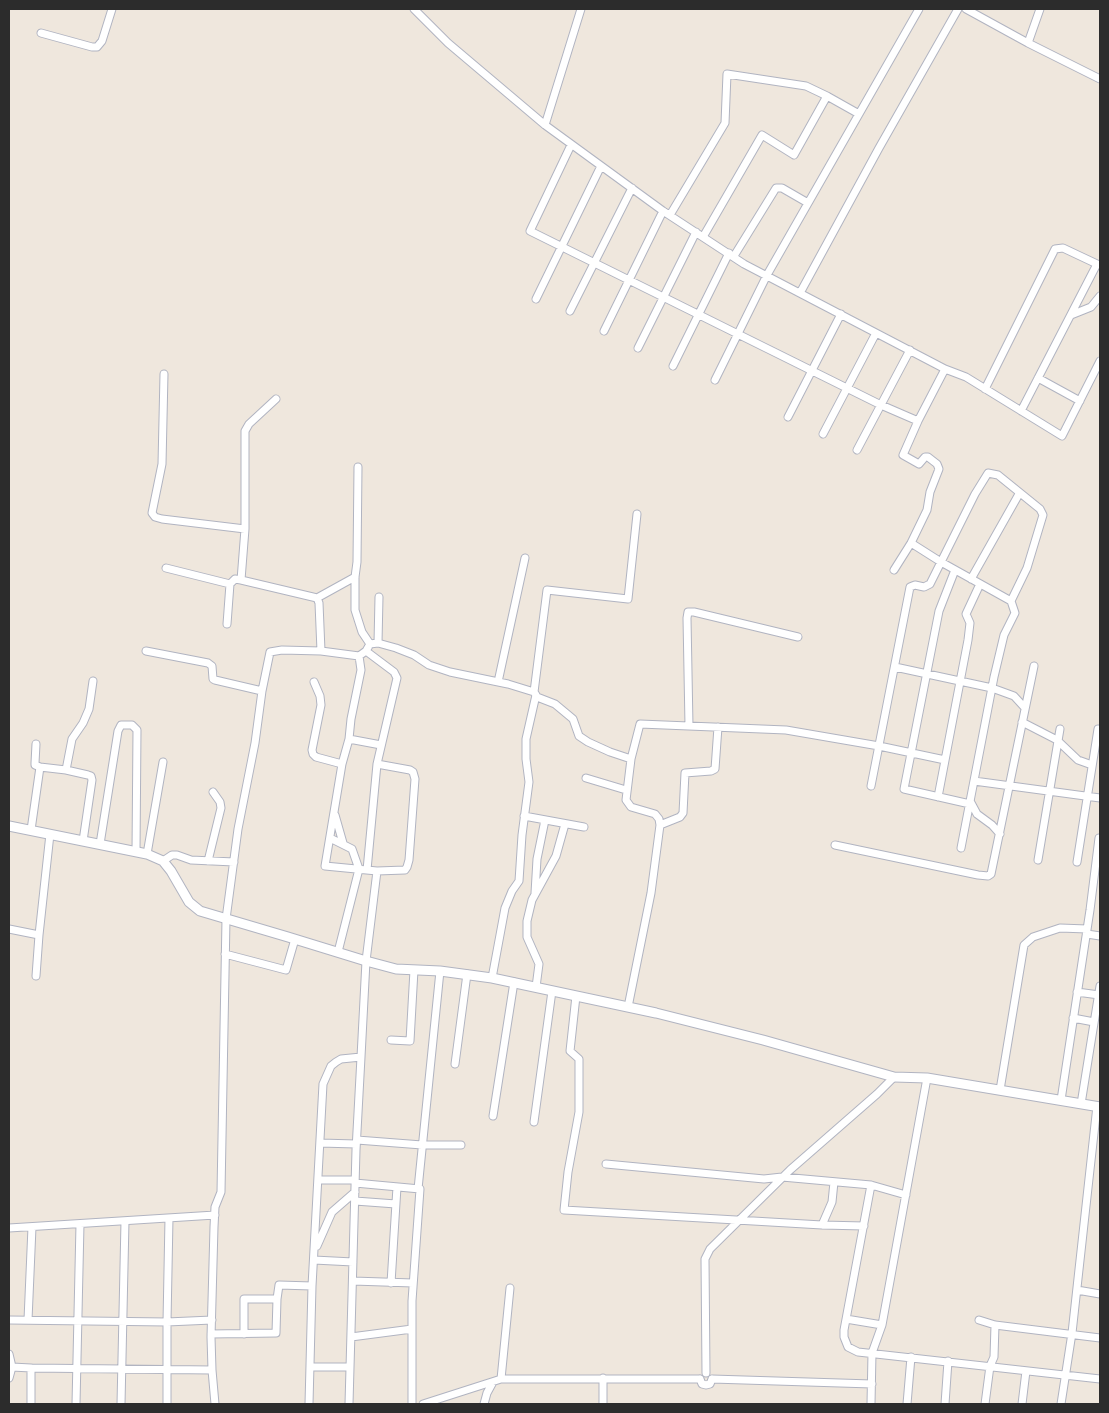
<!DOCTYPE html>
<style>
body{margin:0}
#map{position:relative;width:1109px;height:1413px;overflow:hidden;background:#efe7dd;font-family:"Work Sans",sans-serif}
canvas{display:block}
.frame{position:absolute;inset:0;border:10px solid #2c2c2c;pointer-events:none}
</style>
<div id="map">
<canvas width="1109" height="1413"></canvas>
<div class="frame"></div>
</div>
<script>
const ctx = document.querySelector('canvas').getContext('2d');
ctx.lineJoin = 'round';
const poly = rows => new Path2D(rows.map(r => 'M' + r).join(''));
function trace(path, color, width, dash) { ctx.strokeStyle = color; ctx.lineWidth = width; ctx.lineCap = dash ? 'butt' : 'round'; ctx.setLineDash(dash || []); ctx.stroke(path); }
const minor = poly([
 [414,9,448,43,545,125,663,211,744,264,945,369],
 [966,9,1028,43,1100,79],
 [41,33,92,47,97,47,102,41,112,9],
 [1028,43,1040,9],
 [827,96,859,114],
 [545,125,581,9],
 [571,145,530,231,881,405,918,421],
 [670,215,725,123,727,74,806,86,827,96,794,155,762,135,703,237],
 [734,256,776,188,782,188,808,203],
 [800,293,879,148,958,9],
 [536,299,601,166],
 [570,311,632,188],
 [1071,315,1091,307,1100,296],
 [604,331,663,211],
 [638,348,696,232],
 [673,366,729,253],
 [164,374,162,464,152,513,155,517,162,519,245,529],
 [1038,378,1080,401],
 [715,380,767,275,919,9],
 [985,389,1055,249,1063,248,1097,264],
 [276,399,249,424,245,431,245,529,241,580,317,598,319,603,321,651,359,656,366,651,370,644,378,643,396,648,414,655,429,665,450,672,508,684,534,692,536,695,526,739,526,759,529,782,522,835,519,881,512,891,505,908,492,978],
 [1021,411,1097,264,1100,265],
 [788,417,841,314],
 [823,434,876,333],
 [857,450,910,350],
 [358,467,357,562,355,577,355,610,362,632,370,644],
 [166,568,230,584],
 [894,570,911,543,927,510,930,492,939,469,937,464,928,457,925,457,919,464,903,455,918,421,945,369,966,377,1062,436,1100,361],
 [955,570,939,611,904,789,970,804],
 [971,579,1019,494],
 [317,598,355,577],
 [227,624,230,584,235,579,241,580],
 [378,643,379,597],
 [146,651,208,663,212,666,213,679,215,680,262,691,255,743,238,829,226,919,221,1192,215,1207,214,1227,211,1337,212,1370,215,1404],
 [366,651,394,672,397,678,377,764,367,870],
 [895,667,992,688,1014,696,1025,708],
 [314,682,320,696,321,705,312,750,313,754,316,757,342,764],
 [498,682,525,558],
 [262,691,270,652,282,650,321,651],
 [534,692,547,590,628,599,637,514],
 [537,697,555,704,573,719,579,736,588,742,610,752,631,759],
 [1022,722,1057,740,1078,760,1092,765],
 [689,726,687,618,688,612,694,612,798,637],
 [349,739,381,745],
 [36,744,35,763,35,765,40,767],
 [586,778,626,790],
 [974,781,1100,798],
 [871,786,910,587,915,585,924,587,930,584,975,494,988,473,998,475,1040,509,1043,515,1027,568,1011,601,941,562,911,543],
 [938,797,968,640,970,623,966,614,980,584],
 [970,801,977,814,992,825,1000,834],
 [335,815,343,843],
 [524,816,584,827],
 [660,825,680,817,683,813,685,773,711,771,715,769,718,727],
 [31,830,40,767,66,770],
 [330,838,352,849,359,869,338,952],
 [83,841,92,780,91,776,88,775,66,770,72,739,83,723,89,709,93,681],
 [100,844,118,731,121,725,132,725,137,730,136,852],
 [835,845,978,875,988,876,991,874,1034,666],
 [961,848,994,677,1004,635,1015,613,1011,601],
 [147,854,163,762],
 [1038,860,1060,729],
 [163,861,172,855,177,855,191,860,234,862],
 [208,861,221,808,220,802,213,792],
 [1077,862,1098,729],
 [377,871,405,870,407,867,409,860,415,779,413,772,410,770,377,764],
 [535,893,537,859,545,820],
 [9,929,39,935,50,834],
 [1087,934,1100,936],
 [225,954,286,970,295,939],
 [36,976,39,935],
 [536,987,539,964,527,937,527,921,532,900,556,856,565,824],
 [1077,992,1099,995],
 [576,996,570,1051,579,1059,579,1112,568,1172,564,1210,822,1225,864,1226],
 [628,1007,651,893,660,825,659,819,655,814,631,807,626,800,631,759,640,724,786,730,879,746,945,760],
 [1073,1018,1094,1022],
 [391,1040,410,1041,414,970],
 [455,1064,467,974],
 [1000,1090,1024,945,1033,937,1060,928,1087,929],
 [1061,1100,1090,910,1099,838],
 [1081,1104,1100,986],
 [493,1116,514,982],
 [534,1122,552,991],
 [357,1140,422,1145,461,1145],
 [320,1143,356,1144],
 [606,1164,764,1179,782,1177,871,1185,906,1195],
 [318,1180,355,1180],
 [355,1183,420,1189,412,1301,412,1404],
 [871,1185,844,1330,844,1337,848,1347,858,1352,1100,1379],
 [418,1189,440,971],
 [355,1201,396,1204],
 [822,1225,832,1202,834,1182],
 [9,1228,215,1215],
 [317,1246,332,1212,355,1192],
 [314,1260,353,1262],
 [353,1281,413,1283],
 [391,1283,397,1187],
 [1077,1290,1100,1294],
 [846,1319,882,1325],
 [9,1320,167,1322,169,1218],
 [28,1320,32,1227],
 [979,1320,995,1325,1100,1338],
 [211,1334,276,1333,277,1299,279,1285,312,1286],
 [244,1334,244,1299,277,1299],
 [351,1337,412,1329],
 [9,1354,12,1367,9,1378],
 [12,1367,31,1368,31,1404],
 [310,1367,350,1367],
 [31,1368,212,1370],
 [706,1373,705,1259,710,1249,790,1170,877,1094,894,1077],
 [501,1379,510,1288],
 [700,1379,702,1384,706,1385,710,1384,712,1379],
 [712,1379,872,1384],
 [76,1404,80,1224],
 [121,1404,125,1221],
 [167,1404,167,1322,212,1320],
 [309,1404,312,1286,323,1084,331,1066,336,1062,341,1059,361,1057],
 [349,1404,356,1150,361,1057,366,961,377,871,325,866,342,764,349,739,351,719,361,670,359,656],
 [423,1404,501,1379,700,1379],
 [484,1404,487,1393,493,1382],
 [603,1404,603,1378],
 [871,1404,872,1353,882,1325,927,1078],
 [907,1404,911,1357],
 [945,1404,948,1361],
 [985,1404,990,1366,994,1357,995,1325],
 [1022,1404,1026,1371],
 [1061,1404,1072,1333,1097,1106]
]);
const tertiary = poly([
 [9,826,147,854,163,861,171,871,189,902,200,911,288,937,366,961,396,969,440,971,492,978,656,1013,763,1040,894,1077,927,1078,1100,1107]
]);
trace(minor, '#b1b4c1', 9);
trace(tertiary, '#b1b4c1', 11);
trace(minor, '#fff', 7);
trace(tertiary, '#fff', 9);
</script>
